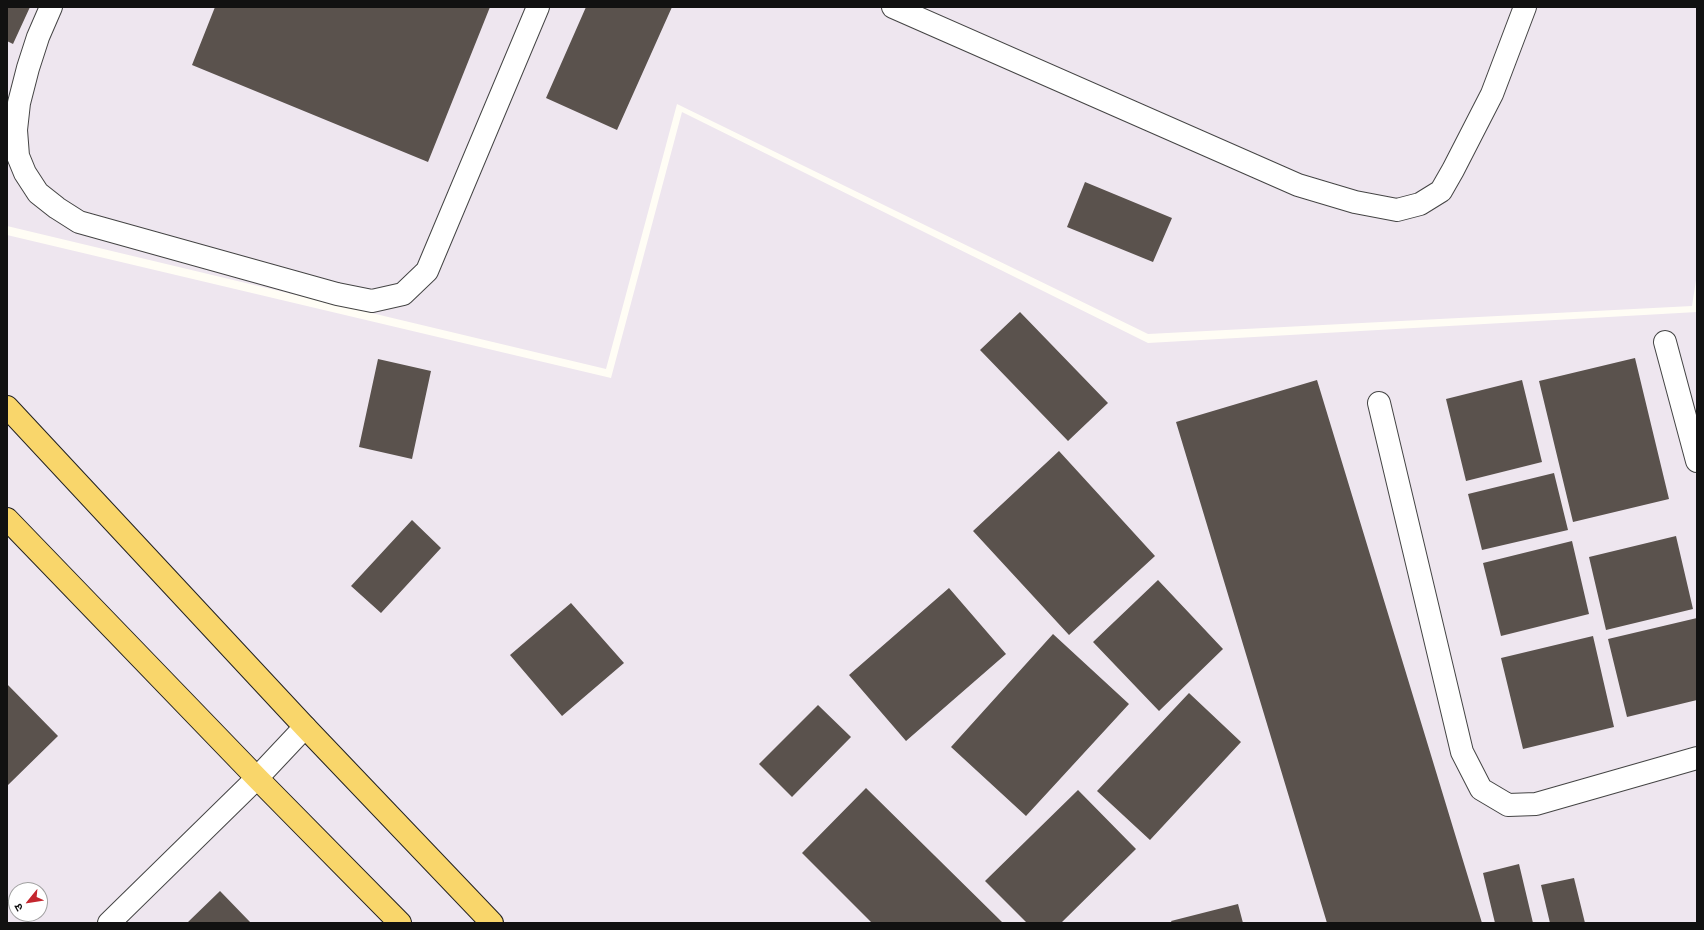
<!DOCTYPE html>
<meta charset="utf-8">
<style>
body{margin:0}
#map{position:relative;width:1704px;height:930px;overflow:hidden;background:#fffdf5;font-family:Lora,"Noto Sans Devanagari",serif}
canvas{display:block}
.frame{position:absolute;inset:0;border:8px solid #111;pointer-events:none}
.north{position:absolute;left:8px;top:882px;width:40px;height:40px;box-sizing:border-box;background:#fff;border:1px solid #a0a0a0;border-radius:50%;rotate:240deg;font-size:11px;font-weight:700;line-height:16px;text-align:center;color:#111}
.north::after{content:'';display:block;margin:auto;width:14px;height:18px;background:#c4262e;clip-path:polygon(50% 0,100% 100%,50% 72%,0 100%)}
</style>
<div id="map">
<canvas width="1704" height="930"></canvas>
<div class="frame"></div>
<div class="north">उ</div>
</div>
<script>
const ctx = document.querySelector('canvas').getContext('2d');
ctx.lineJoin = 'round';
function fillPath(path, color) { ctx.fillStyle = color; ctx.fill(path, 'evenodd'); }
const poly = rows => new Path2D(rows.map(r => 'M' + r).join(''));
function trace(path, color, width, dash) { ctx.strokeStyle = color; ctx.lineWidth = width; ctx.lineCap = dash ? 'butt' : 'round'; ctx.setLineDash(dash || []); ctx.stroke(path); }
fillPath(poly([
 [7,7,1697,7,1697,274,1692,306,1148,334,677,104,606,369,7,226],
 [682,112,1148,343,1697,312,1697,923,7,923,7,235,611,378],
 [16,890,40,890,40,914,16,914]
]), '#eee6ef');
fillPath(poly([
 [7,7,30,7,13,44,7,41],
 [215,7,490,7,428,162,192,65],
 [586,7,672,7,617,130,546,98],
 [1085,182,1172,218,1153,262,1067,227],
 [1020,312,1108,403,1068,441,980,350],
 [1635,358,1669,499,1573,522,1539,381],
 [378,359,431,371,412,459,359,447],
 [1317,380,1482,923,1327,923,1176,422],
 [1522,380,1542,462,1466,481,1446,399],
 [1059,451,1155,556,1069,635,973,531],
 [1554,473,1568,530,1482,550,1468,494],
 [412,520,441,548,381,613,351,586],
 [1676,536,1693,609,1606,630,1589,557],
 [1572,541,1589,614,1501,636,1483,563],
 [1158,580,1223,649,1159,711,1093,642],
 [949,588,1006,654,906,741,849,675],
 [571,603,624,663,562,716,510,655],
 [1697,618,1697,700,1627,717,1608,639],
 [1053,634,1129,704,1026,816,951,747],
 [1593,636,1614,727,1523,749,1501,658],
 [7,684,58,736,7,786],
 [1189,693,1241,742,1150,840,1097,791],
 [818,705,851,737,792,797,759,764],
 [866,788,1003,923,872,923,802,853],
 [1078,790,1136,849,1061,923,1027,923,985,881],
 [1519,864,1533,923,1495,923,1483,873],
 [1574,878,1585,923,1550,923,1541,885],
 [220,891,251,923,187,923],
 [1238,904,1243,923,1172,923,1171,921]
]), '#5a524d');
const minor = poly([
 [51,7,38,37,28,68,19,103,16,130,18,156,25,173,38,193,57,208,79,222,337,294,372,301,403,294,427,271,538,7],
 [893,7,1298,185,1355,202,1397,210,1420,204,1441,191,1453,170,1492,94,1525,7],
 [1665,342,1697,461],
 [1379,403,1462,752,1481,789,1508,805,1536,804,1697,758],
 [109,923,257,778,305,727]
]);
const major = poly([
 [7,407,305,727,492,923],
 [7,519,257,778,400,923]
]);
trace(minor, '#444', 24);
trace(major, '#222', 24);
trace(minor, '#fff', 22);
trace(major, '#f9d66b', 22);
</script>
